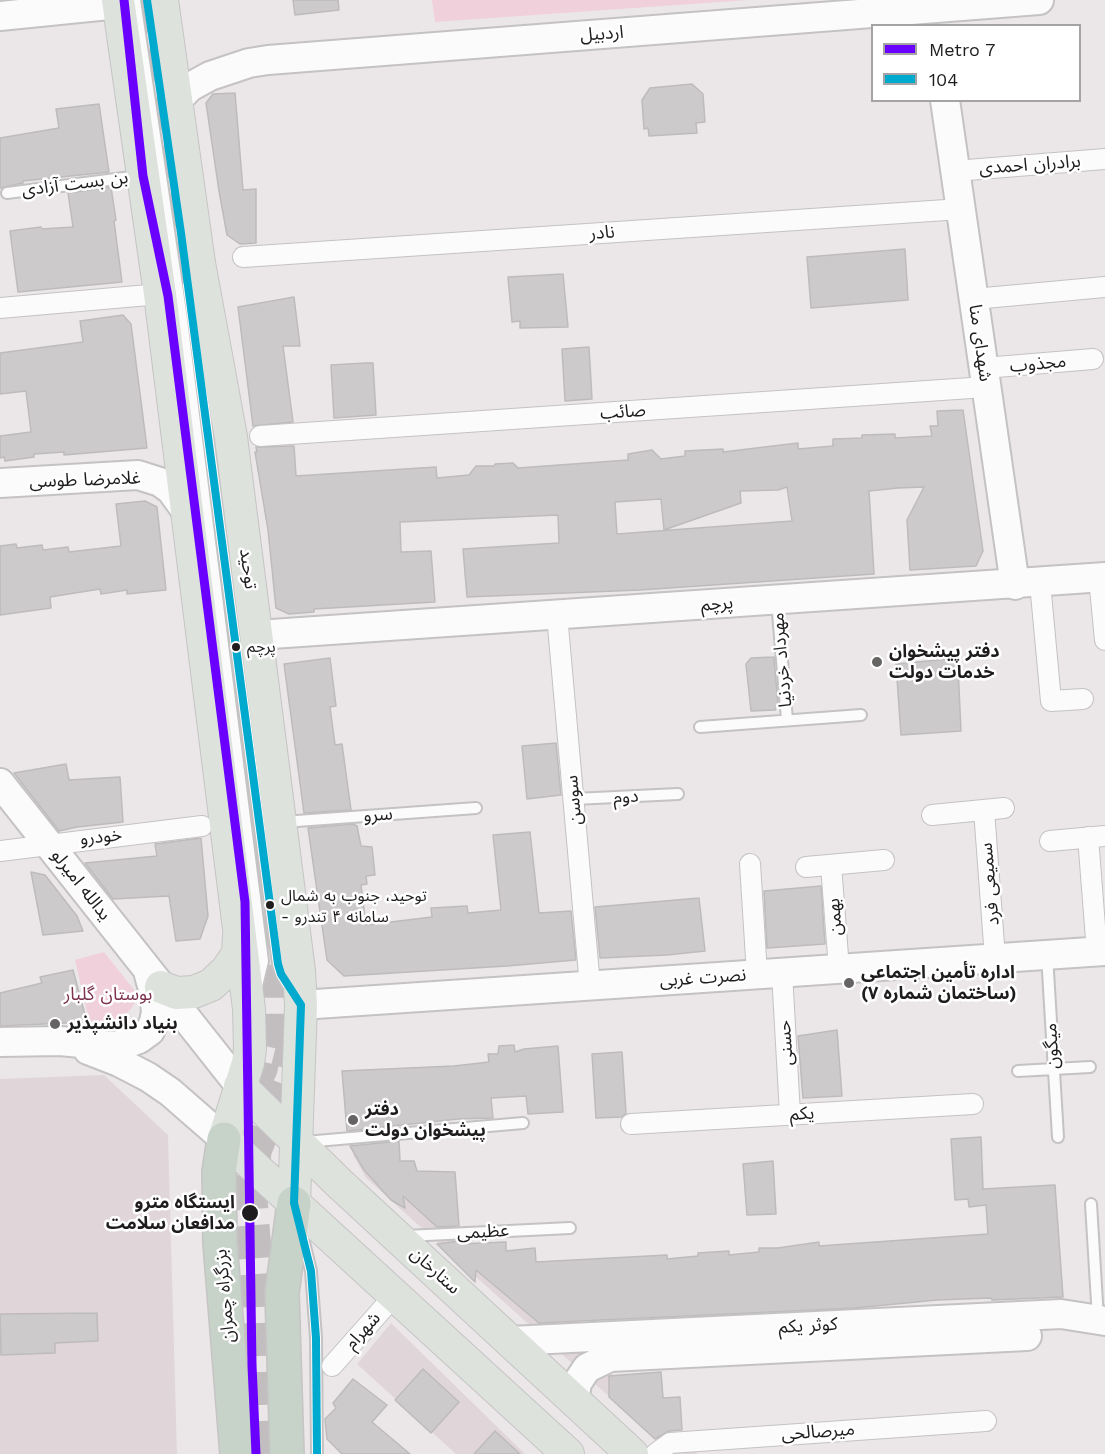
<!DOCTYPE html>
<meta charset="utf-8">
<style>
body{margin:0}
#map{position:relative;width:1105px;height:1454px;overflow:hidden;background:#ebe7e8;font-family:"Work Sans",sans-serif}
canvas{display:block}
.legend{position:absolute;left:871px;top:24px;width:210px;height:78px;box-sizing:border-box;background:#fff;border:2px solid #a5a4a4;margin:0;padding:8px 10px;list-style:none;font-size:18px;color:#1e1c1c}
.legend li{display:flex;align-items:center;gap:12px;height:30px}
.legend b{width:30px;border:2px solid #a5a4a4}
</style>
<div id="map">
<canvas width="1105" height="1454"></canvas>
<ul class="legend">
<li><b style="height:8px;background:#6a00ff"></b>Metro 7</li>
<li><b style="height:8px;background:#00a9ce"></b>104</li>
</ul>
</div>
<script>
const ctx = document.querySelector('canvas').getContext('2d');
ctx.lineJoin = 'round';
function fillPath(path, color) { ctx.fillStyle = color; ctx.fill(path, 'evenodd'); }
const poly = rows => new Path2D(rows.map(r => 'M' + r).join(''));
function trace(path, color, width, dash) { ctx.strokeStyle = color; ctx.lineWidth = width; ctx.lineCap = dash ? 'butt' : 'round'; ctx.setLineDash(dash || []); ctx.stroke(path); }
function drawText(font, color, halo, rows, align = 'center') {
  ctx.font = font + ' "Work Sans","Noto Sans Arabic",sans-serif'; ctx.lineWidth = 5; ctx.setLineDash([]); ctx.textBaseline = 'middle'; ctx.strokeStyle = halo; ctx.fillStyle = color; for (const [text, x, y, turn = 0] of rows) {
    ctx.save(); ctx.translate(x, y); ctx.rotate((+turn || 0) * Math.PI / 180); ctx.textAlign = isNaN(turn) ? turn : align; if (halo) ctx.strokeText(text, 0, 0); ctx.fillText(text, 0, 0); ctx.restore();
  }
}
fillPath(poly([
 [104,1075,168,1135,177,1454,0,1454,0,1079],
 [360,1145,698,1454,673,1454,366,1178,353,1155],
 [391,1323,525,1454,456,1454,357,1364]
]), '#e0d6d9');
fillPath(poly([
 [432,0,748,0,435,22],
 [104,952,135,991,136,1000,131,1009,121,1018,90,1024,75,960]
]), '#f0d0da');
const building = poly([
 [293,0,338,0,339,10,295,15,293,0],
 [692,84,703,94,705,122,696,123,697,133,649,136,648,128,644,129,642,100,650,88,692,84],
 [235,93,243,190,256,189,256,243,240,244,227,235,219,191,206,103,213,94,235,93],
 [99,104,109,172,23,181,23,183,0,188,0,138,59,128,56,109,99,104],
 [111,187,116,220,114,221,122,282,18,292,10,231,41,227,42,229,73,227,68,193,111,187],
 [905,249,908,300,811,308,807,257,905,249],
 [563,274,568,327,520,328,520,321,512,322,508,277,563,274],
 [294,297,300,346,283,346,293,422,253,426,238,307,294,297],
 [123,315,131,324,147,448,64,455,64,452,34,454,34,457,5,461,4,457,0,458,0,436,31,432,26,391,0,394,0,353,83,342,80,321,123,315],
 [589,347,592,399,565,401,562,349,589,347],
 [365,363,373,363,376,415,334,418,331,365,365,363],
 [963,410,983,551,976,566,910,570,907,520,924,487,898,488,869,491,874,574,640,590,467,597,463,549,559,543,558,515,400,522,401,552,431,551,435,602,314,609,314,612,289,614,276,608,268,530,255,452,257,452,256,447,294,446,296,476,436,467,437,478,469,475,476,466,494,466,495,464,513,463,518,468,628,460,628,454,652,450,661,459,685,456,685,451,723,449,723,452,798,443,798,449,833,446,833,439,862,438,862,435,895,434,895,438,932,436,930,426,938,426,937,411,963,410],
 [787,487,792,521,617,534,615,502,661,499,664,530,741,503,740,491,778,490,787,487],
 [145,501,157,507,166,590,127,594,127,590,101,594,100,589,50,597,51,608,0,615,0,546,16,544,17,548,42,545,43,550,68,547,69,552,121,546,116,504,145,501],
 [774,657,778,706,775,710,751,711,746,664,751,658,774,657],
 [330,658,336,706,330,707,335,745,342,744,351,810,304,813,284,664,330,658],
 [950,659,958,667,961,731,901,735,896,664,950,659],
 [556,743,561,795,527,799,522,746,556,743],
 [66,764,69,780,120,777,123,822,77,827,59,831,14,773,66,764],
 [353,824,357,826,361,846,372,847,375,875,366,876,367,884,361,885,366,925,432,917,431,908,467,906,468,913,501,910,493,835,530,832,539,913,571,911,576,960,507,966,344,976,327,960,308,828,353,824],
 [201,838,208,916,200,939,176,941,169,896,113,899,85,863,157,856,155,844,201,838],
 [31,872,45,875,77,916,83,931,43,935,31,872],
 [821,886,825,944,767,948,764,891,821,886],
 [699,898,705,951,667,955,600,958,595,907,699,898],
 [73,970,87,1022,0,1026,0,993,42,983,40,977,73,970],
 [837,1030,842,1096,803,1098,798,1036,837,1030],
 [514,1045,515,1052,524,1049,558,1046,563,1112,528,1114,526,1096,491,1098,493,1118,458,1119,347,1131,342,1071,454,1066,489,1062,488,1054,498,1054,499,1046,514,1045],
 [622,1052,626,1113,622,1117,596,1118,592,1054,622,1052],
 [981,1137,983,1189,1055,1185,1063,1297,992,1300,991,1298,937,1300,855,1308,539,1323,476,1270,475,1282,437,1244,460,1241,460,1244,506,1242,506,1251,535,1248,536,1262,667,1255,667,1259,698,1256,698,1253,729,1251,729,1255,759,1252,759,1248,778,1248,819,1242,819,1246,988,1234,986,1205,969,1207,968,1199,955,1200,951,1139,981,1137],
 [399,1141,400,1161,414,1161,417,1171,455,1172,459,1226,437,1227,403,1196,405,1208,391,1200,364,1170,350,1146,399,1141],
 [773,1161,776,1214,747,1215,743,1164,773,1161],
 [97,1313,98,1341,55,1343,55,1353,1,1355,0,1314,97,1313],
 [423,1369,459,1402,431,1433,395,1400,423,1369],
 [661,1372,663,1398,680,1397,682,1430,669,1431,655,1439,609,1397,609,1376,661,1372],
 [353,1379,387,1405,372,1422,410,1454,342,1454,327,1439,325,1419,336,1408,333,1403,353,1379],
 [495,1431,520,1454,474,1454,495,1431]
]);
fillPath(building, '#cdcacb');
trace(building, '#bebbbc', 1.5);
trace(poly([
 [144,0,177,254],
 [219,576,260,887,271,983,271,1026,261,1069,251,1090],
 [262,1454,257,1278,251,1199,255,1151,287,1070,295,1038]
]), '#c2bebf', 33, [33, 16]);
const lane = poly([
 [135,0,181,312,263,961,257,986],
 [7,193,139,176],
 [188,285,278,964,281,974,291,990],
 [777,601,787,720],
 [700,727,861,715],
 [574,799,678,794],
 [283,822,476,808],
 [1047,955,1058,1137],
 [1018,1071,1090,1067],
 [305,1142,523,1123],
 [1091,1204,1098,1319],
 [302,1234,311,1271,316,1338,317,1454],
 [406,1236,570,1228]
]);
const street = poly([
 [955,171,1105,159],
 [243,257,961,209],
 [974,299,1105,287],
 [0,308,160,294],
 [984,368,1093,359],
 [260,436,986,387],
 [1099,578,1105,640],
 [1040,583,1051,701,1083,699],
 [557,615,590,986],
 [984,810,995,958],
 [932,815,1004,808],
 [1088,837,1097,952],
 [1050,841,1105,836],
 [0,851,202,826],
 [750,864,757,974],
 [831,865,839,969],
 [806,867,884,860],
 [782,973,790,1114],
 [631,1124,973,1104],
 [332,1366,394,1296],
 [655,1454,670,1443,986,1421]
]);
const secondary = poly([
 [0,16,119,4],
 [945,100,1015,585],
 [175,102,190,87,210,76,249,63,268,60,1039,0],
 [0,483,138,475,160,482,171,490,189,515],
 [257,635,1105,577],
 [0,783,240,1086],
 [301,1005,1105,951],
 [0,1042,60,1041,112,1046,125,1044,139,1039,150,1031,154,1022,156,1012,154,993,149,975],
 [88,1050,119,1062,148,1077,170,1092,224,1139],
 [510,1341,1061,1314,1105,1321],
 [574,1401,577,1383,587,1368,610,1357,1027,1336]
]);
const primary = poly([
 [118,0,160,294,249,1009,250,1049,248,1063,224,1139,568,1454],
 [162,0,199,263,231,437,299,971,301,1005,294,1203],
 [161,987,176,993,194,992,211,985,226,971,238,954,239,936],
 [240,1086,339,1183,632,1454]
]);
const highway = poly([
 [224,1139,219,1172,220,1243,237,1454],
 [287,1454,282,1293,294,1203]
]);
trace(lane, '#c4c2c3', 14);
trace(street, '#c4c2c3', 22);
trace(secondary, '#c4c2c3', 32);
trace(primary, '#c6c4c5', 34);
trace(highway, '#c6c4c5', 36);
trace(lane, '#fcfbfc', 10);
trace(street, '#fcfbfc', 20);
trace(secondary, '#fcfbfc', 28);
trace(primary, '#dde2dd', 32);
trace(highway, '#c7d2c9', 33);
trace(poly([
 [147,0,181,233,278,964,281,974,301,1005,294,1203,311,1271,316,1338,317,1454]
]), '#00a9ce', 8);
trace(poly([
 [124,0,143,176,168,296,245,902,252,1365,256,1454]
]), '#6a00ff', 9);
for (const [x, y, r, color] of [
 [236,647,5,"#1e1c1c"],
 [877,662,6,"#666363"],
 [270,905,5,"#1e1c1c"],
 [849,983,6,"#666363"],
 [55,1024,6,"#666363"],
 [353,1120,6,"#666363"],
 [250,1213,9,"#1e1c1c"]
]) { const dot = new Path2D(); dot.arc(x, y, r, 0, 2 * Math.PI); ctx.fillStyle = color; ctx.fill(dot); trace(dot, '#fff', 2); }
drawText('16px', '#1e1c1c', '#fff', [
 ["پرچم",247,647],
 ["توحید، جنوب به شمال",281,896],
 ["- سامانه ۴ تندرو",281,917]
], 'left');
drawText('18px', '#1e1c1c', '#fff', [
 ["اردبیل",602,34,-4],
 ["برادران احمدی",1030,165,-4],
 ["بن بست آزادی",75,184,-7],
 ["نادر",602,233,-4],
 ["شهدای منا",980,343,82],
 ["مجذوب",1038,364,-5],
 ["صائب",623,412,-4],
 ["غلامرضا طوسی",85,480,-2],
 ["توحید",248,569,82],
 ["پرچم",717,604,-4],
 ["مهرداد خردنیا",782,660,-95],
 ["دوم",626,797,-3],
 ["سوسن",574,800,-95],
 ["سرو",378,815,-4],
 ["خودرو",101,837,-6],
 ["سمیعی فرد",990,884,-95],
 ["یدالله امیرلو",81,885,52],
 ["بهمن",835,917,-94],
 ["نصرت غربی",703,978,-4],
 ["حسنی",786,1043,-94],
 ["میگون",1052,1046,-93],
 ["یکم",802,1114,-3],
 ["عظیمی",483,1232,-3],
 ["ستارخان",435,1271,42],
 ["بزرگراه چمران",225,1296,-95],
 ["کوثر یکم",808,1326,-3],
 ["شهرام",363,1331,-48],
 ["میرصالحی",818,1432,-4]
]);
drawText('bold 18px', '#1e1c1c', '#fff', [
 ["دفتر پیشخوان",889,652],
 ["خدمات دولت",889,673],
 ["اداره تأمین اجتماعی",861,973],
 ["(ساختمان شماره ۷)",861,994],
 ["بنیاد دانشپذیر",67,1024],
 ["دفتر",365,1110],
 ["پیشخوان دولت",365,1131]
], 'left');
drawText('18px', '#7b324e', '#fff', [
 ["بوستان گلبار",108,995]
]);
drawText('bold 18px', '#1e1c1c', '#fff', [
 ["ایستگاه مترو",235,1203],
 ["مدافعان سلامت",235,1224]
], 'right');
</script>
